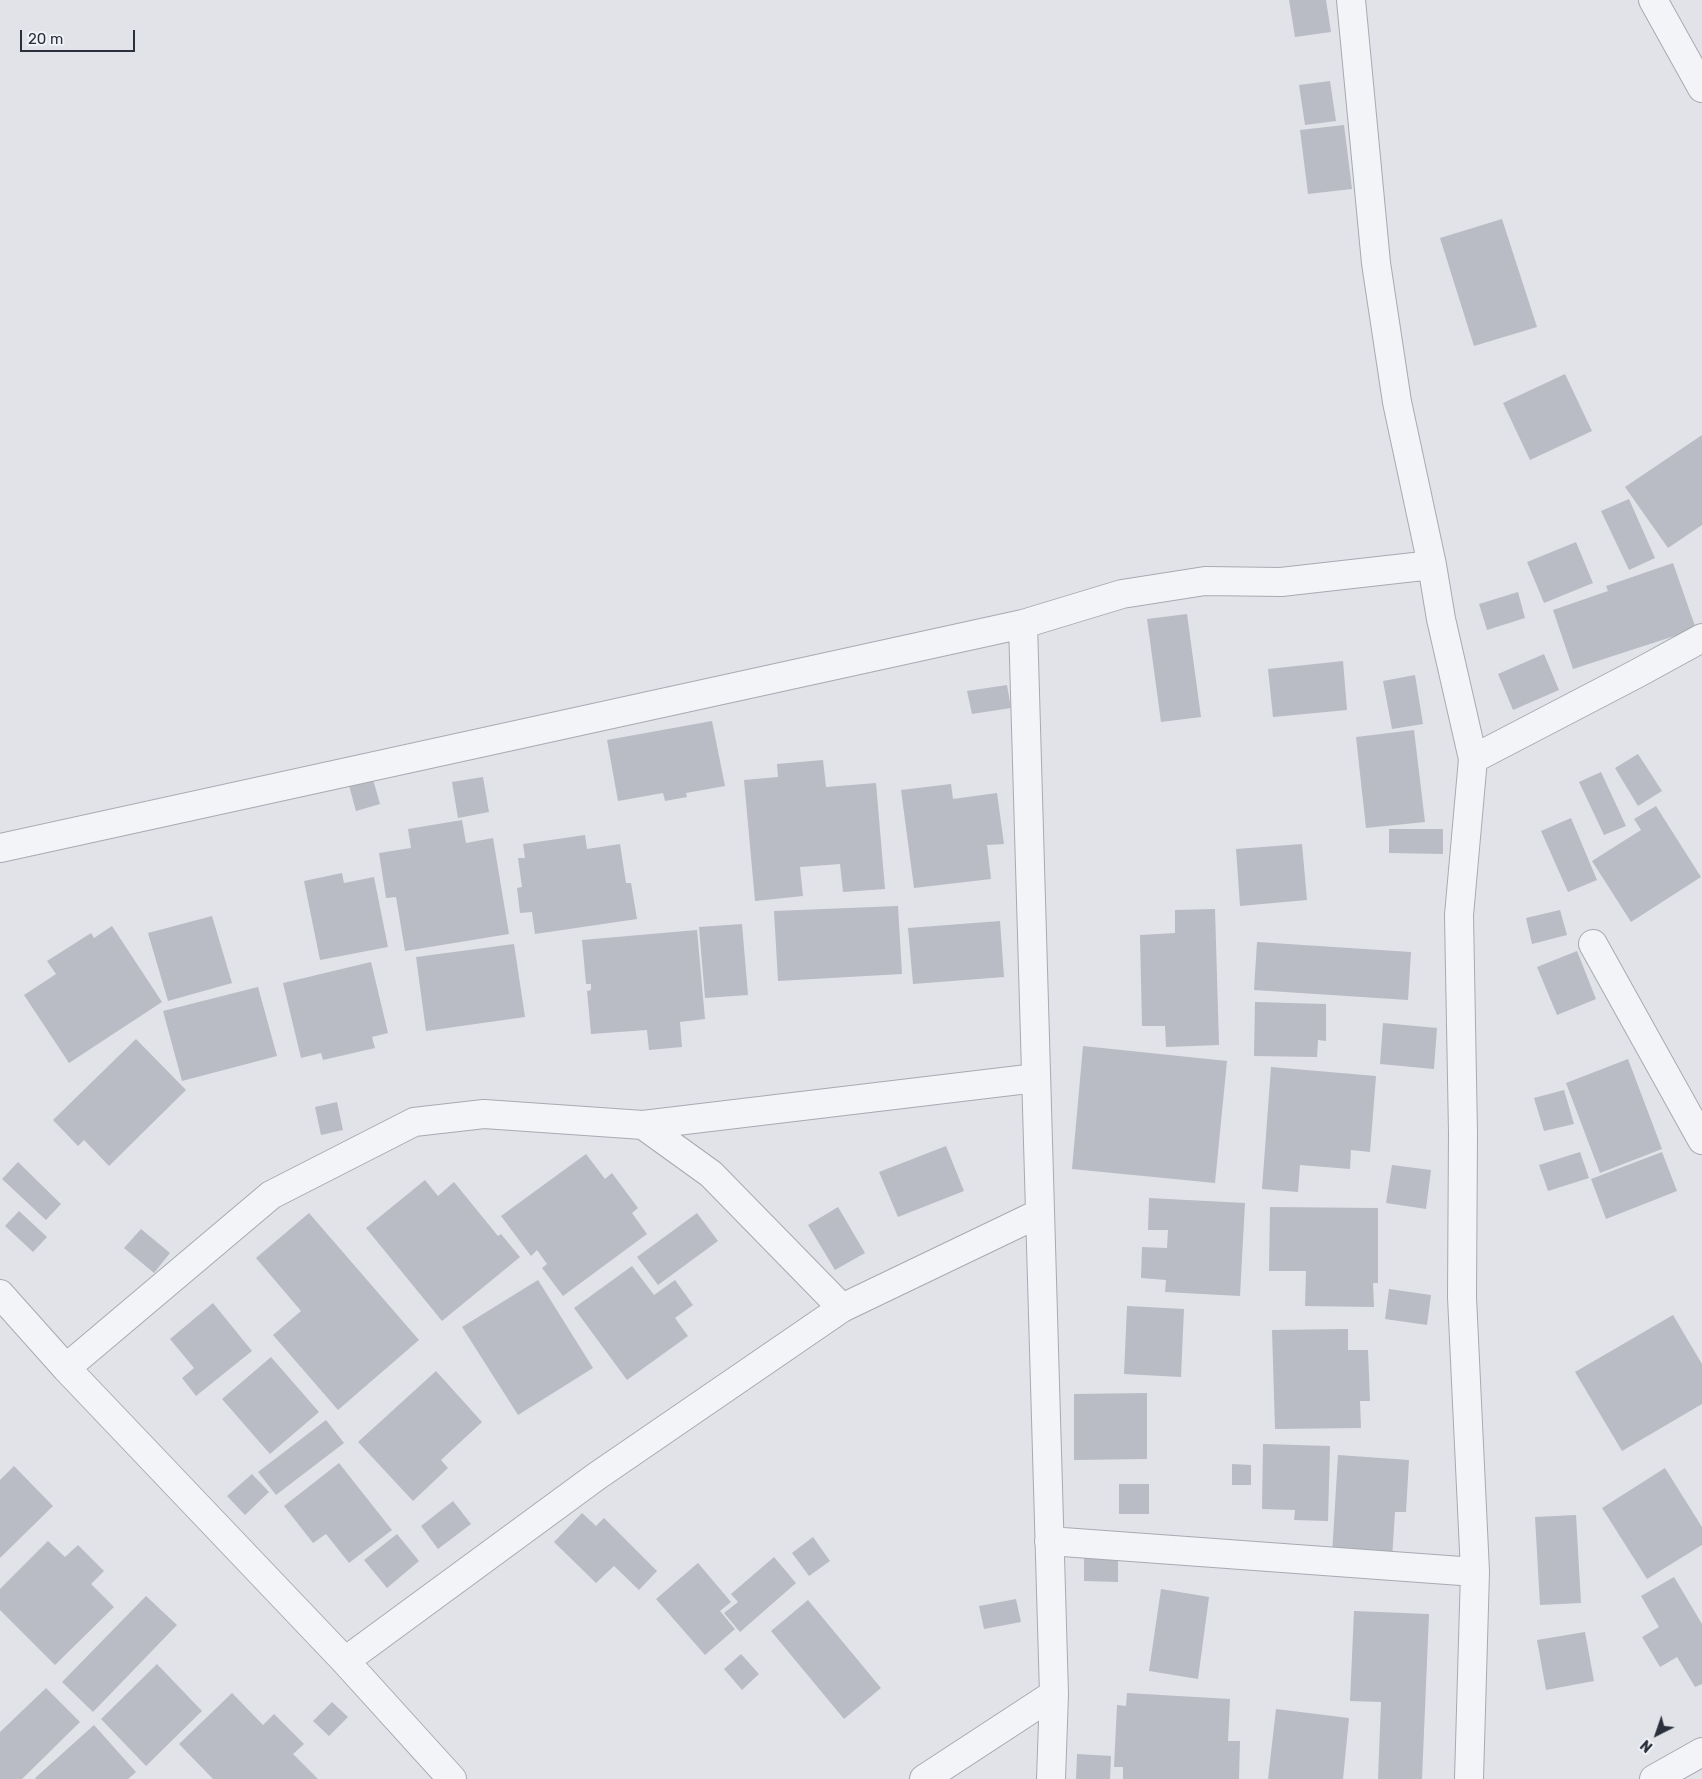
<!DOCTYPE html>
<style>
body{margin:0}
#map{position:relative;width:1702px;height:1779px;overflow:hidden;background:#e1e3e8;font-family:Rubik,sans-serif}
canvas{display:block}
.north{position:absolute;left:1632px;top:1709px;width:50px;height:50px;-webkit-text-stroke:4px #f0f2f6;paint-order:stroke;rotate:221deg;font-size:14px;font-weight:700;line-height:20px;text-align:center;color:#2b303d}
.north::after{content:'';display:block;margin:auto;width:18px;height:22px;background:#2b303d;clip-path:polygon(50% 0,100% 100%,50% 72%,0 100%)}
.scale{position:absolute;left:20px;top:30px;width:115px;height:22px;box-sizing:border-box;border:2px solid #2b303d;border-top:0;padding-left:6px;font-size:15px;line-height:18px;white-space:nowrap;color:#2b303d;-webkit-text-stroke:4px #f0f2f6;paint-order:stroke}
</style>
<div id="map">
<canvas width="1702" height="1779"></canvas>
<div class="north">N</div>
<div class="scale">20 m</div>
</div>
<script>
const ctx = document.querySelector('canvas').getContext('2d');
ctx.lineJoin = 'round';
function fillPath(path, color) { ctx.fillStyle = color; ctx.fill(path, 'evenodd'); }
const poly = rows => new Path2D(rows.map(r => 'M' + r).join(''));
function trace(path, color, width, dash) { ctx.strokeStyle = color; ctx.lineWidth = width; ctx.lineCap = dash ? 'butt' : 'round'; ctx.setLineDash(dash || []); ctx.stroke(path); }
fillPath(poly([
 [1289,0,1326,0,1331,32,1295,37],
 [1330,81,1336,121,1305,125,1299,85],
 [1344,125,1352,189,1308,194,1300,130],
 [1502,219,1537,327,1474,346,1440,238],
 [1565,374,1592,431,1530,460,1503,403],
 [1702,435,1702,525,1668,548,1625,487],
 [1629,499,1655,558,1629,570,1601,511],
 [1576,542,1593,583,1544,603,1527,562],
 [1673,563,1696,629,1573,669,1553,610,1608,591,1606,586],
 [1518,592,1525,618,1487,630,1479,604],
 [1187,614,1201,717,1161,722,1147,619],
 [1544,654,1559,690,1513,710,1498,674],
 [1343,661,1347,710,1273,717,1268,669],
 [1415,675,1423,724,1392,729,1383,681],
 [1007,685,1011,708,972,714,967,691],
 [712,721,725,786,686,793,687,797,665,801,663,793,618,801,607,740],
 [1414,730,1425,822,1366,828,1356,737],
 [1638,754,1662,791,1638,806,1615,768],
 [823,760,826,787,876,783,885,889,843,892,840,864,800,867,803,896,755,901,744,780,778,777,777,764],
 [1601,772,1626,826,1604,835,1579,782],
 [372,776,380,804,356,811,348,782],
 [483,777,489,812,458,818,452,782],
 [951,784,953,799,997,793,1004,844,987,845,991,879,914,888,901,790],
 [1656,806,1701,877,1631,922,1592,861,1641,830,1634,819],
 [1571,818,1597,880,1568,892,1541,831],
 [462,820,466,843,493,838,509,934,405,951,396,897,386,898,379,853,411,848,408,829],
 [1389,829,1443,829,1443,854,1389,853],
 [585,835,587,849,620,844,626,883,631,883,637,919,535,934,532,912,520,913,517,888,522,887,518,858,525,858,523,844],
 [1302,844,1307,900,1240,906,1236,849],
 [342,873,344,883,374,877,388,947,320,960,304,881],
 [898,906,902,974,778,981,774,911],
 [1215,909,1219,1045,1166,1047,1165,1026,1142,1026,1140,935,1175,933,1175,910],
 [1560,910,1567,935,1532,944,1526,918],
 [212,916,232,983,168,1001,148,933],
 [1000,921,1004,977,913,984,908,928],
 [742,924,748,995,705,998,699,927],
 [112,926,162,1002,69,1063,24,995,56,974,47,961,91,933,94,938],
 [697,930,705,1019,680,1022,682,1047,649,1050,647,1030,591,1034,587,991,591,990,591,984,586,984,582,940],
 [1257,942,1411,952,1408,1000,1254,990],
 [514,944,525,1017,426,1031,416,957],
 [1577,951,1596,999,1557,1015,1537,967],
 [371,962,388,1033,372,1037,375,1048,323,1060,321,1053,301,1058,283,983],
 [258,987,277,1056,182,1081,163,1011],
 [1255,1002,1326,1004,1326,1041,1318,1040,1317,1057,1254,1056],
 [1383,1023,1437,1028,1434,1069,1380,1064],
 [136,1039,186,1090,109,1166,84,1140,78,1146,53,1120],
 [1083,1046,1227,1061,1215,1183,1072,1169],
 [1628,1059,1662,1149,1600,1173,1566,1083],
 [1271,1067,1376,1076,1370,1152,1351,1150,1350,1169,1300,1165,1298,1192,1262,1189],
 [1564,1090,1574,1124,1544,1131,1534,1098],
 [337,1102,343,1130,321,1135,315,1107],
 [946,1146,964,1191,898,1217,879,1172],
 [1580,1152,1589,1178,1548,1191,1539,1165],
 [1662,1152,1677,1191,1606,1219,1591,1179],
 [586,1154,605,1179,612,1173,638,1208,632,1213,647,1234,563,1296,542,1268,547,1264,537,1250,531,1256,501,1216],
 [18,1162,61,1204,46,1220,2,1179],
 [1392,1165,1431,1170,1426,1209,1386,1203],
 [425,1180,438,1196,454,1182,498,1236,501,1234,520,1257,442,1321,366,1228],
 [1149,1198,1245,1203,1240,1296,1165,1292,1166,1280,1141,1278,1142,1247,1167,1248,1168,1230,1148,1230],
 [838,1207,865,1253,835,1270,808,1225],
 [1270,1207,1378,1208,1378,1283,1373,1283,1374,1307,1305,1306,1306,1271,1269,1271],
 [19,1211,47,1237,33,1252,5,1226],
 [309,1213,419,1340,338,1410,273,1335,301,1311,256,1258],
 [697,1213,718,1241,658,1285,637,1257],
 [141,1229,170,1253,154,1273,124,1248],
 [632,1266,654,1295,675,1280,693,1305,675,1318,688,1336,627,1380,574,1308],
 [538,1280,593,1368,518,1415,462,1327],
 [1389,1289,1431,1295,1427,1325,1385,1319],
 [213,1303,252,1351,196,1396,182,1378,194,1368,170,1339],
 [1127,1306,1184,1309,1181,1377,1124,1374],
 [1673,1315,1702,1364,1702,1404,1622,1451,1575,1372],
 [1348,1329,1348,1350,1368,1350,1370,1401,1360,1401,1361,1428,1275,1429,1272,1330],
 [271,1357,319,1412,270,1454,222,1399],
 [436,1371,482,1422,441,1460,448,1468,413,1501,358,1442],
 [1147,1393,1147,1459,1074,1460,1074,1394],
 [326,1420,344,1443,276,1495,258,1472],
 [1263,1444,1330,1446,1328,1521,1294,1520,1295,1510,1262,1509],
 [1338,1455,1409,1460,1406,1512,1395,1512,1392,1559,1332,1555],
 [339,1463,392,1530,349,1563,326,1534,313,1543,284,1506],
 [1232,1464,1251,1465,1251,1485,1232,1485],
 [14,1466,53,1506,0,1558,0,1480],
 [1665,1468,1702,1527,1702,1545,1647,1579,1602,1508],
 [252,1474,269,1492,245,1515,227,1496],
 [1119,1484,1149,1484,1149,1514,1119,1514],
 [453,1501,471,1524,438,1549,421,1526],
 [582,1513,596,1526,604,1518,657,1571,639,1590,614,1566,596,1583,554,1542],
 [1576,1515,1581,1603,1540,1605,1535,1517],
 [397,1534,419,1561,387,1588,364,1560],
 [813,1537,830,1561,809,1576,792,1553],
 [48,1541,65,1557,78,1545,104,1571,91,1584,114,1607,55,1665,0,1610,0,1589],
 [1084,1555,1118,1556,1118,1582,1084,1581],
 [774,1557,796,1583,740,1632,724,1613,738,1602,731,1594],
 [698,1563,731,1602,720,1611,735,1629,705,1655,656,1599],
 [1674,1577,1702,1624,1702,1684,1695,1687,1677,1657,1660,1667,1642,1637,1659,1627,1641,1596],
 [1161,1589,1209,1597,1198,1679,1149,1671],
 [146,1596,177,1625,93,1712,62,1682],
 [1016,1599,1021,1622,984,1629,979,1606],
 [808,1600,881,1688,844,1719,771,1631],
 [1354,1611,1429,1614,1422,1779,1378,1779,1381,1702,1350,1701],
 [1585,1632,1594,1681,1546,1690,1537,1640],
 [741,1654,759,1674,742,1690,724,1669],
 [157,1664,202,1711,146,1766,101,1719],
 [46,1688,80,1722,22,1779,0,1779,0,1732],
 [232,1693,263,1725,274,1714,304,1744,293,1754,318,1779,213,1779,179,1744],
 [1127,1693,1230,1699,1228,1741,1240,1741,1239,1779,1123,1779,1123,1767,1114,1767,1117,1705,1126,1706],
 [332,1702,348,1717,329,1736,313,1721],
 [1276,1709,1349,1718,1343,1779,1268,1779],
 [94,1725,136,1772,128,1779,36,1779,35,1778],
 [1077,1754,1111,1756,1110,1779,1076,1779]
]), '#b9bcc4');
const minor = poly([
 [1351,0,1376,263,1397,402,1432,565,1441,619,1473,759,1459,915,1463,1133,1462,1297,1475,1572,1469,1779],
 [1653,0,1702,88],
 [1023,624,1054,1694,1051,1779],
 [1473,759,1638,673,1702,638],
 [0,848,1023,624,1122,594,1205,581,1281,582,1432,565],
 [1593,944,1702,1140],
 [643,1125,711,1174,842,1308],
 [0,1294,66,1368,345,1661,452,1779],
 [66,1368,271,1195,414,1122,484,1114,643,1125,1036,1078],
 [1049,1541,1475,1572],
 [345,1661,597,1476,842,1308,1040,1213],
 [924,1779,1054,1694],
 [1654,1779,1702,1752]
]);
trace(minor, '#a7aab1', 30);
trace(minor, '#f3f4f7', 28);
</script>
